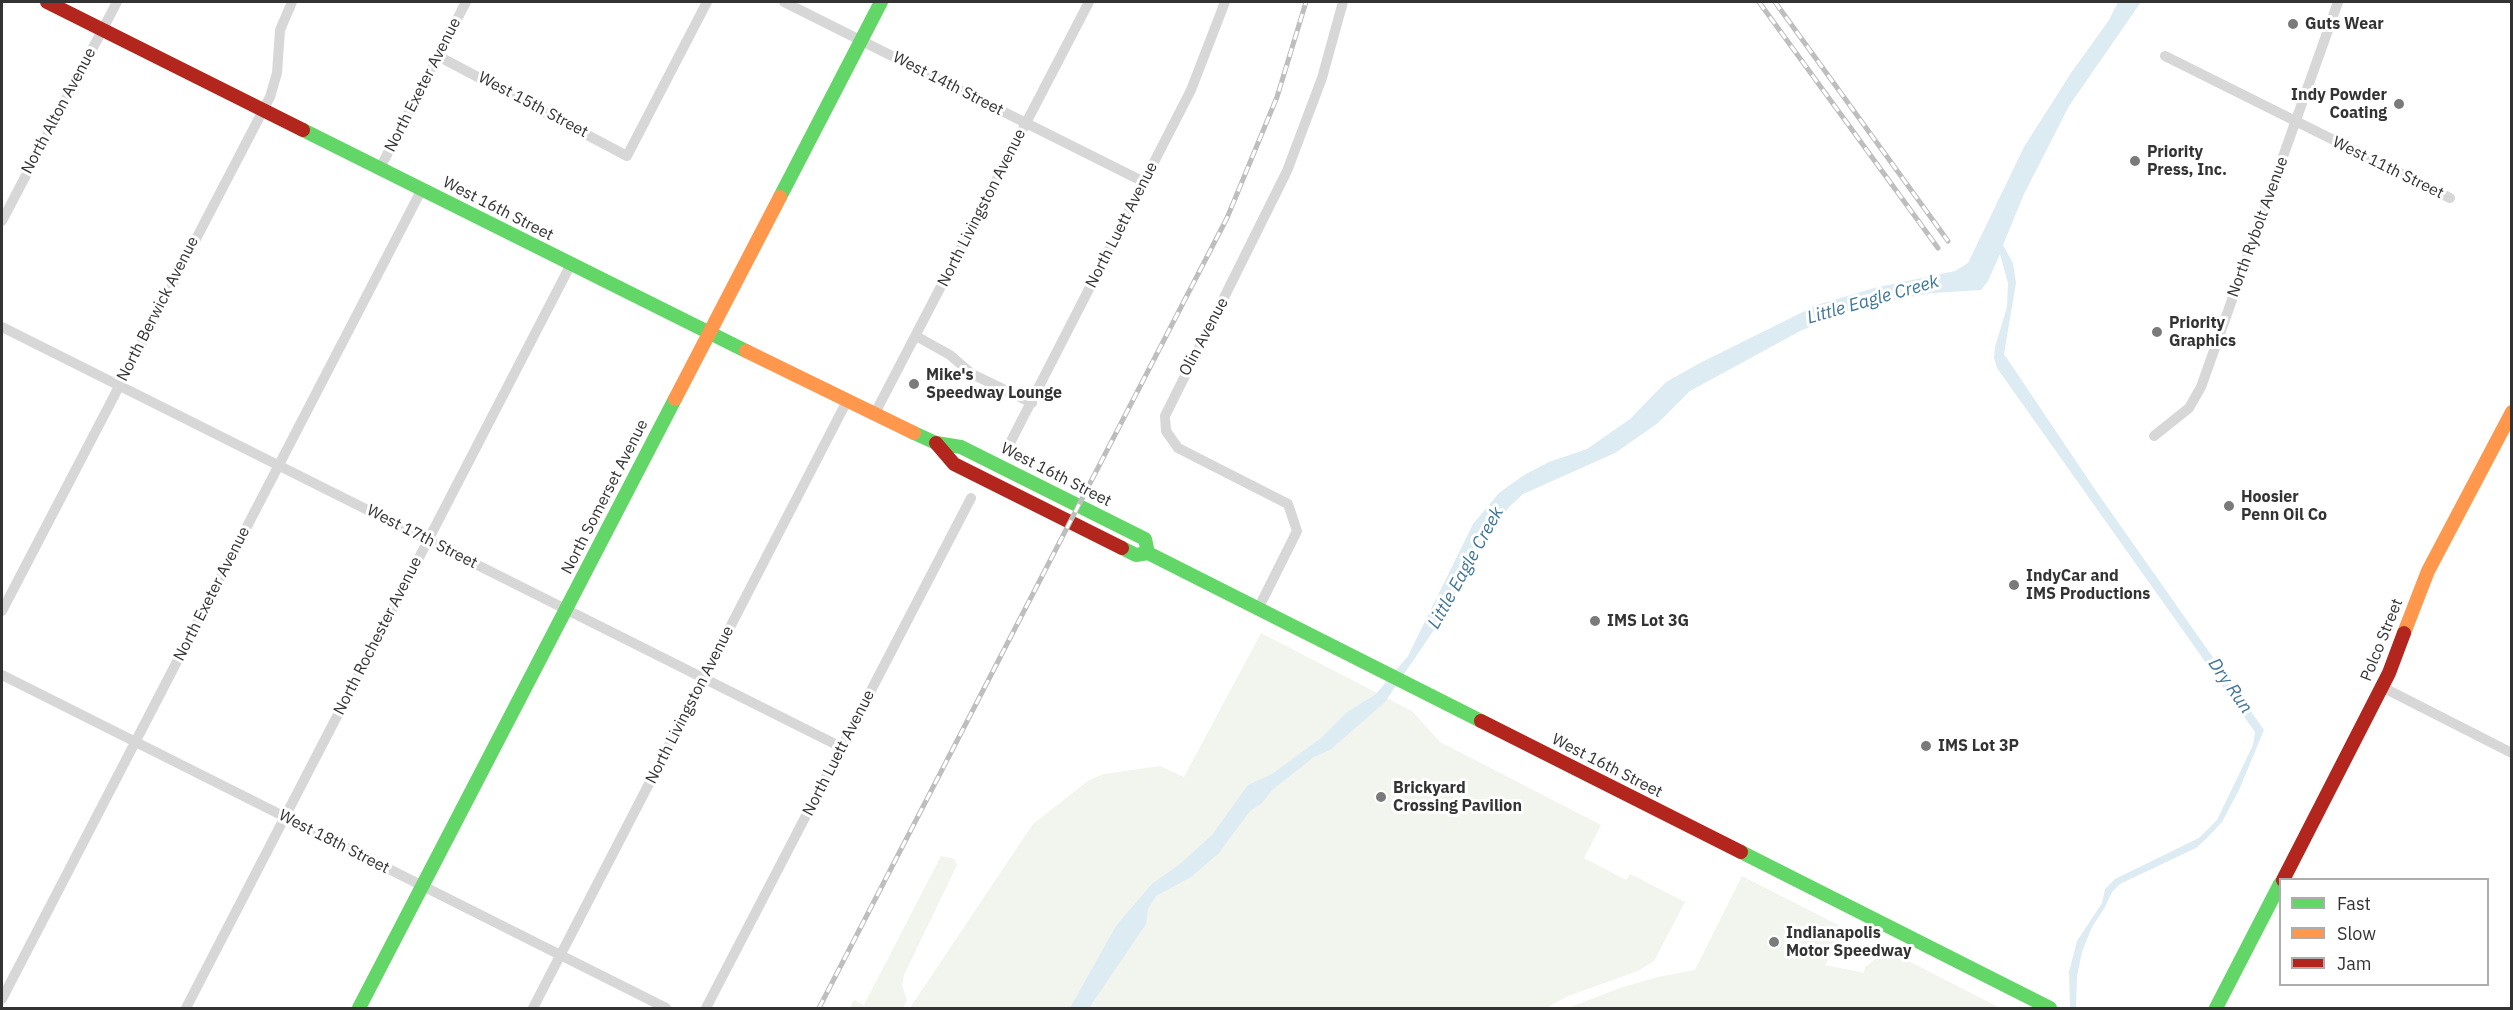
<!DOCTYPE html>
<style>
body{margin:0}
#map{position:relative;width:2513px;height:1010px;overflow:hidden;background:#fff;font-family:"IBM Plex Sans",sans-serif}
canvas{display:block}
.frame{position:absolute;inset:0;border:3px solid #333;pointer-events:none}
.legend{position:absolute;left:2279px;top:878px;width:210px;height:108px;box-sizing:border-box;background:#fff;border:2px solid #adadad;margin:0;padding:8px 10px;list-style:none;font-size:18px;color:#333}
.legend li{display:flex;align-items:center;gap:12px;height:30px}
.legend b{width:30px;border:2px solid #adadad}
</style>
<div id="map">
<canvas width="2513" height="1010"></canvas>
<div class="frame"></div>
<ul class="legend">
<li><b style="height:8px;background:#63d668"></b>Fast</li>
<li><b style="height:8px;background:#ff974d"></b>Slow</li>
<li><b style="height:8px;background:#b3261e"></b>Jam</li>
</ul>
</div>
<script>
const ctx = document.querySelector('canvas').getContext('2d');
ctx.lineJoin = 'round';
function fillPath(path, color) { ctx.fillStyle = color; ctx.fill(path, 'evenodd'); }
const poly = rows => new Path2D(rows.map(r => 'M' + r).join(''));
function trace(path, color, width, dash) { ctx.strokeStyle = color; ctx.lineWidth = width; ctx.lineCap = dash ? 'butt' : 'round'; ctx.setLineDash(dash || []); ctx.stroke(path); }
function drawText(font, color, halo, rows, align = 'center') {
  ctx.font = font + ' "IBM Plex Sans",sans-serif'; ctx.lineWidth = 6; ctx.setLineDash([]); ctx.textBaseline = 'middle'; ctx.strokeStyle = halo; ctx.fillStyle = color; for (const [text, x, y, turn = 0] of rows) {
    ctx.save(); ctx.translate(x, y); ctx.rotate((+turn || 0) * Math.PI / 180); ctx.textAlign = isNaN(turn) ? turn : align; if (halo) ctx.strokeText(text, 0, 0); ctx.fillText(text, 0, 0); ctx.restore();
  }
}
fillPath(poly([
 [1261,633,1412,711,1440,742,1601,825,1584,858,1626,880,1630,874,1685,902,1654,961,1638,971,1568,996,1546,1008,910,1008,1033,824,1089,780,1104,774,1160,766,1184,777],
 [941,856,954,859,957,865,904,975,902,985,907,1000,903,1008,850,1008,854,1000,864,1005],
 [1742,876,1848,930,1825,965,1864,973,1865,967,1887,950,2000,1008,1568,1008,1620,988,1658,977,1695,970]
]), '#f1f5ed');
fillPath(poly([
 [2118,2,2141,2,2069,106,2024,194,2003,245,2013,263,2016,283,2004,354,2094,488,2264,730,2239,790,2222,822,2206,839,2196,848,2120,884,2112,892,2105,907,2092,927,2082,952,2077,976,2076,1008,2070,1008,2069,972,2077,941,2102,903,2105,889,2115,879,2199,838,2217,820,2253,745,2255,732,1997,368,1994,358,1995,347,2007,307,2008,283,2000,254,1988,281,1981,290,1932,293,1871,304,1802,330,1690,391,1658,423,1615,453,1523,494,1509,507,1491,531,1436,627,1385,702,1330,750,1314,757,1272,790,1262,803,1250,811,1218,854,1191,877,1156,896,1148,909,1146,924,1089,1008,1070,1008,1116,926,1152,884,1180,864,1212,835,1248,785,1272,774,1320,739,1347,712,1375,695,1408,656,1473,524,1499,493,1524,475,1549,462,1587,449,1630,419,1666,382,1700,363,1817,305,1874,288,1955,271,1968,263,2024,147,2071,73,2109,20]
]), '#ddebf3');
trace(poly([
 [784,2,1144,182],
 [438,56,627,156,707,2],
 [2165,56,2450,198],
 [380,168,466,2],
 [2,221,117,2],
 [2,327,841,747],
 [916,336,950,355,972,374,1032,403],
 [874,415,1089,2],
 [2154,436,2189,408,2201,387,2338,2],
 [1009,445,1191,90,1225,2],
 [1258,609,1297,531,1288,504,1178,448,1166,431,1165,416,1287,171,1322,78,1343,2],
 [2,611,270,97,277,73,280,30,292,2],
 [2,675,666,1008],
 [2382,687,2512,753],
 [2,999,422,189],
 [186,1008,571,264],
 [533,1008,847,401],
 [706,1008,971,498]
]), '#d7d7d7', 10);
trace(poly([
 [303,130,746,351],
 [780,197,881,2],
 [914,433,936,443,961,447,1145,539,1148,553],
 [1122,548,1136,555,1148,553,1481,721],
 [1741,852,2050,1008],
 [359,1008,675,399],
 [2216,1008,2280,884]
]), '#63d668', 14);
trace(poly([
 [746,351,914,433],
 [675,399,780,197],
 [2404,633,2428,571,2512,412]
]), '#ff974d', 14);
trace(poly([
 [47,2,303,130],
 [936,443,954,464,1122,548],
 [1481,721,1741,852],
 [2283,880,2389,673,2404,633]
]), '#b3261e', 14);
const rail = poly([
 [1759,2,1938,248],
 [1775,2,1948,241],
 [819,1008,1227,218,1277,97,1306,2]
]);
trace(rail, '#bebebe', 5);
trace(rail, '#fff', 3, [9]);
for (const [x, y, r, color] of [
 [2293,24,6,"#7a7a7a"],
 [2399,104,6,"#7a7a7a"],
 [2135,161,6,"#7a7a7a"],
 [2157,332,6,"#7a7a7a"],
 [914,384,6,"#7a7a7a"],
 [2229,506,6,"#7a7a7a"],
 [2014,585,6,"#7a7a7a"],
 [1595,621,6,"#7a7a7a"],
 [1926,746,6,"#7a7a7a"],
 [1381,797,6,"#7a7a7a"],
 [1774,942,6,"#7a7a7a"]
]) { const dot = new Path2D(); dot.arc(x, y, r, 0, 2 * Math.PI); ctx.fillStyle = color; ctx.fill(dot); trace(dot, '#fff', 2); }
drawText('bold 16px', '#333', '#fff', [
 ["Guts Wear",2305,24],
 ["Indy Powder",2387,95,"right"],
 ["Coating",2387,113,"right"],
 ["Priority",2147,152],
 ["Press, Inc.",2147,170],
 ["Priority",2169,323],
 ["Graphics",2169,341],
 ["Mike's",926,375],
 ["Speedway Lounge",926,393],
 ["Hoosier",2241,497],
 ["Penn Oil Co",2241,515],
 ["IndyCar and",2026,576],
 ["IMS Productions",2026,594],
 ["IMS Lot 3G",1607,621],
 ["IMS Lot 3P",1938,746],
 ["Brickyard",1393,788],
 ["Crossing Pavilion",1393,806],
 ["Indianapolis",1786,933],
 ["Motor Speedway",1786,951]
], 'left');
drawText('16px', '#333', '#fff', [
 ["West 14th Street",948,84,27],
 ["North Exeter Avenue",423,85,-63],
 ["West 15th Street",533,105,28],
 ["North Alton Avenue",59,111,-62],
 ["West 11th Street",2388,168,26],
 ["North Livingston Avenue",982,208,-63],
 ["West 16th Street",498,209,27],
 ["North Luett Avenue",1122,225,-63],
 ["North Rybolt Avenue",2258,227,-70],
 ["North Berwick Avenue",158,309,-63],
 ["Olin Avenue",1204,337,-62],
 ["West 16th Street",1056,475,27],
 ["North Somerset Avenue",605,497,-63],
 ["West 17th Street",422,537,27],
 ["North Exeter Avenue",212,594,-63],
 ["North Rochester Avenue",378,636,-63],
 ["Polco Street",2382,640,-68],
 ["North Livingston Avenue",690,705,-63],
 ["North Luett Avenue",839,753,-63],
 ["West 16th Street",1607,766,27],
 ["West 18th Street",334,842,27]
]);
drawText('italic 18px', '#3f7597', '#fff', [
 ["Little Eagle Creek",1873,300,-16],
 ["Little Eagle Creek",1466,568,-61],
 ["Dry Run",2230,686,55]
]);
</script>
